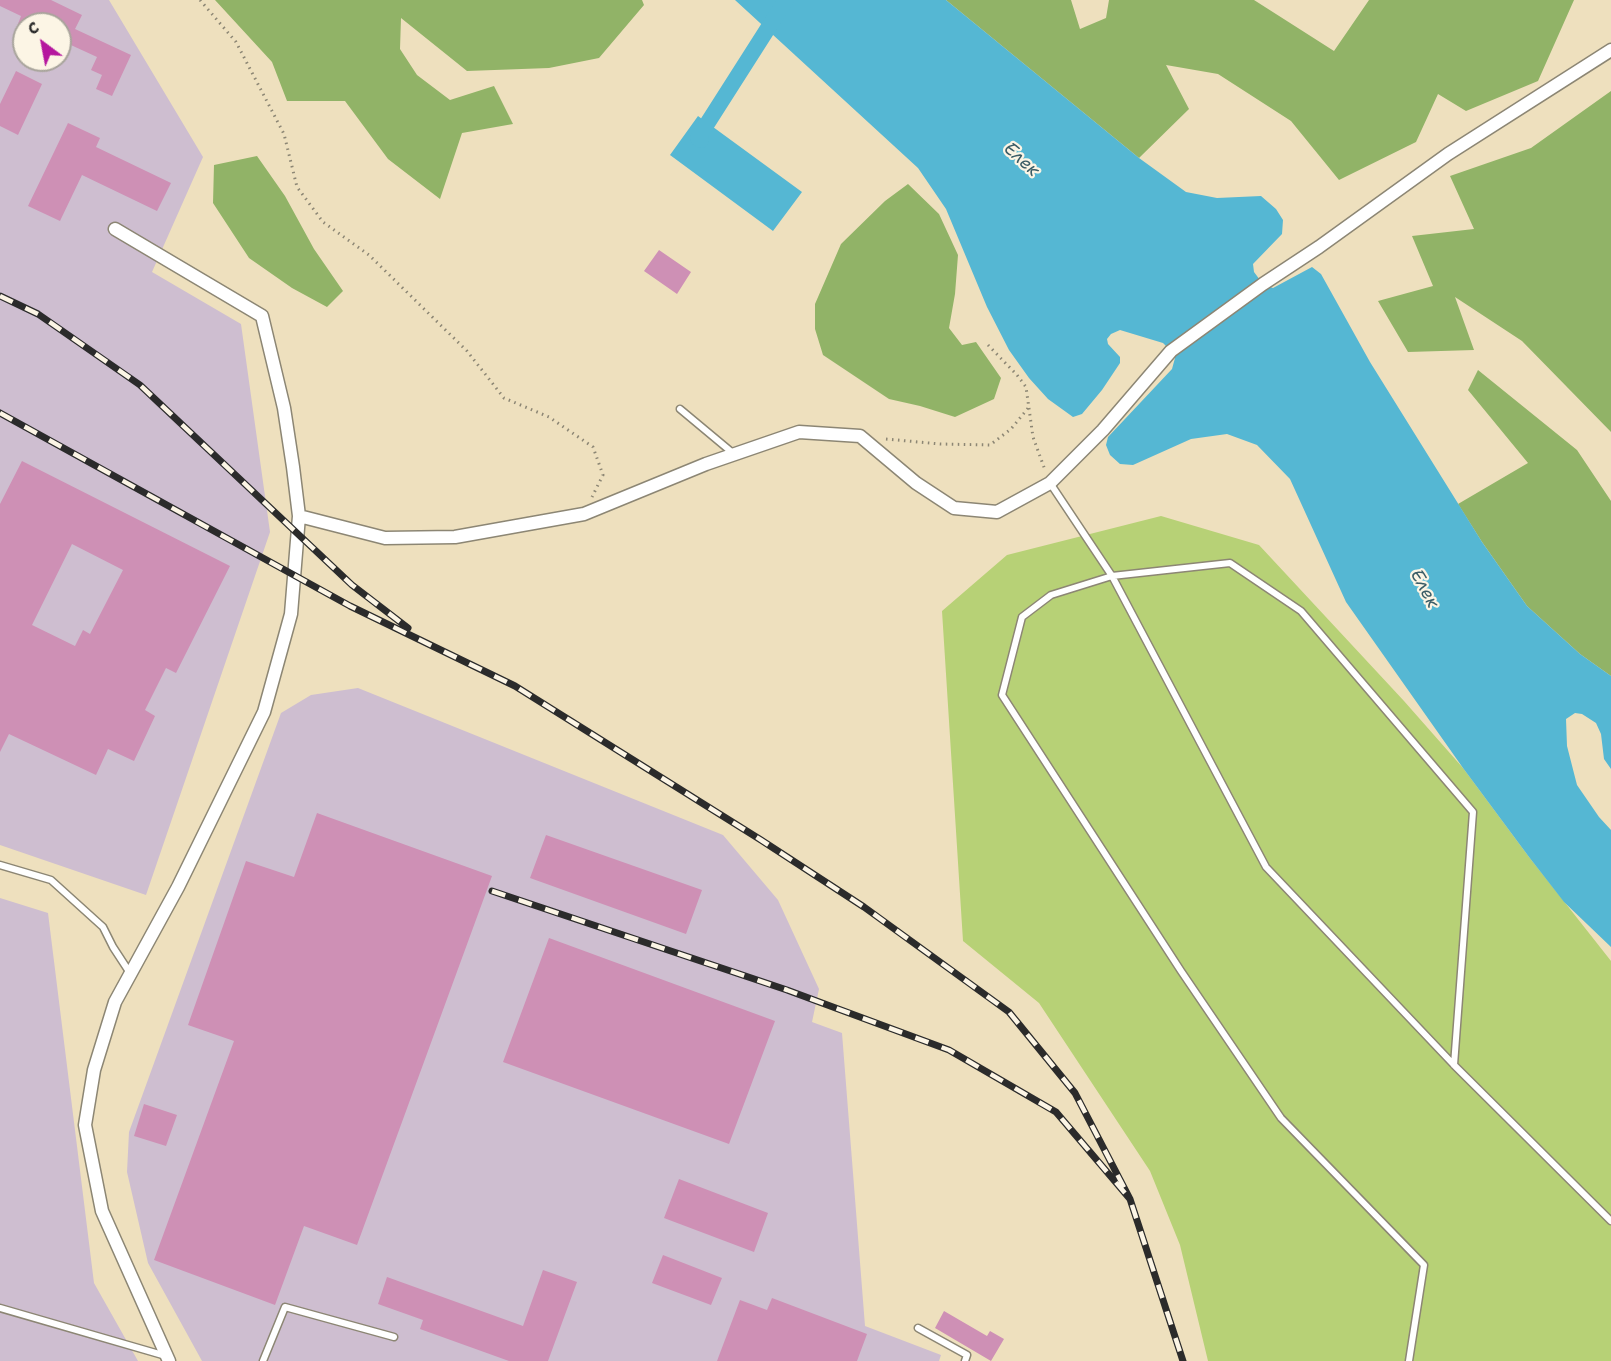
<!DOCTYPE html>
<meta charset="utf-8">
<style>
body{margin:0}
#map{position:relative;width:1611px;height:1361px;overflow:hidden;background:#eee0be;font-family:"Shantell Sans",sans-serif}
canvas{display:block}
.north{position:absolute;left:12px;top:12px;width:60px;height:60px;box-sizing:border-box;background:#fcf5e5;border:2px solid #a8a49b;border-radius:50%;rotate:328deg;font-size:16px;font-weight:700;line-height:24px;text-align:center;color:#2b2b2b}
.north::after{content:'';display:block;margin:auto;width:21px;height:27px;background:#b5179e;clip-path:polygon(50% 0,100% 100%,50% 72%,0 100%)}
</style>
<div id="map">
<canvas width="1611" height="1361"></canvas>
<div class="north">С</div>
</div>
<script>
const ctx = document.querySelector('canvas').getContext('2d');
ctx.lineJoin = 'round';
function fillPath(path, color) { ctx.fillStyle = color; ctx.fill(path, 'evenodd'); }
const poly = rows => new Path2D(rows.map(r => 'M' + r).join(''));
function trace(path, color, width, dash) { ctx.strokeStyle = color; ctx.lineWidth = width; ctx.lineCap = dash ? 'butt' : 'round'; ctx.setLineDash(dash || []); ctx.stroke(path); }
function drawText(font, color, halo, rows, align = 'center') {
  ctx.font = font + ' "Shantell Sans",sans-serif'; ctx.lineWidth = 4.5; ctx.setLineDash([]); ctx.textBaseline = 'middle'; ctx.strokeStyle = halo; ctx.fillStyle = color; for (const [text, x, y, turn = 0] of rows) {
    ctx.save(); ctx.translate(x, y); ctx.rotate((+turn || 0) * Math.PI / 180); ctx.textAlign = isNaN(turn) ? turn : align; if (halo) ctx.strokeText(text, 0, 0); ctx.fillText(text, 0, 0); ctx.restore();
  }
}
fillPath(poly([
 [0,0,109,0,203,157,152,272,241,324,270,532,146,895,0,845],
 [24,24,60,24,60,60,24,60],
 [358,688,723,835,778,900,819,989,812,1022,842,1033,865,1326,941,1355,939,1361,202,1361,148,1263,127,1172,129,1132,281,713,311,695],
 [0,898,48,913,94,1283,138,1361,0,1361]
]), '#cebed0');
fillPath(poly([
 [1161,516,1259,545,1404,701,1463,768,1529,857,1611,961,1611,1361,1208,1361,1180,1245,1150,1171,1039,1003,963,941,942,611,1007,555]
]), '#b7d176');
fillPath(poly([
 [215,0,642,0,644,5,599,58,549,68,467,71,401,18,400,49,417,75,450,100,494,86,513,124,462,133,440,199,388,159,345,101,287,101,272,62],
 [946,0,1071,0,1080,29,1106,18,1109,0,1254,0,1334,51,1369,0,1574,0,1538,81,1466,111,1438,94,1416,142,1339,180,1291,121,1218,74,1166,65,1189,109,1139,158],
 [1611,91,1611,432,1522,341,1455,297,1474,350,1408,352,1378,301,1433,286,1412,236,1474,229,1450,176,1531,148],
 [257,156,285,196,314,249,343,291,327,307,292,288,249,258,213,203,214,165],
 [908,184,939,214,958,255,955,294,949,328,962,345,976,342,1001,378,994,399,955,417,920,406,889,399,823,355,815,329,815,304,841,244,885,201],
 [1478,370,1577,450,1611,501,1611,676,1580,654,1527,606,1482,542,1458,504,1528,463,1468,390]
]), '#91b367');
fillPath(poly([
 [735,0,946,0,1139,158,1186,192,1217,198,1261,196,1276,209,1283,220,1282,234,1253,264,1254,272,1263,284,1273,288,1312,267,1321,274,1370,362,1482,542,1527,606,1580,654,1611,676,1611,769,1604,759,1601,734,1596,723,1582,714,1575,713,1566,719,1567,746,1577,785,1599,817,1611,830,1611,947,1564,902,1529,857,1463,768,1346,602,1290,479,1257,445,1227,434,1191,439,1133,465,1120,464,1110,455,1106,445,1108,437,1172,369,1175,358,1171,351,1163,343,1120,330,1111,334,1107,339,1108,344,1120,357,1120,363,1102,390,1082,414,1073,417,1048,399,1029,378,1009,350,987,307,946,209,918,168],
 [698,116,802,192,773,231,670,155]
]), '#55b7d3');
trace(poly([
 [701,140,698,138,786,0]
]), '#55b7d3', 16);
fillPath(poly([
 [0,0,51,0,82,15,75,29,131,55,112,96,96,89,102,75,91,70,97,57,60,40,60,24,18,24,21,16,0,6],
 [16,71,42,84,18,135,0,126,0,104],
 [68,123,100,138,96,147,171,183,157,211,82,175,60,221,28,206],
 [659,250,691,272,677,294,644,271],
 [22,461,230,566,176,673,166,668,145,710,155,716,134,761,108,749,96,775,9,734,0,752,0,504],
 [72,544,123,570,90,634,83,630,75,646,32,625],
 [317,813,492,876,357,1245,304,1226,275,1305,154,1260,234,1041,188,1025,246,861,294,877],
 [546,835,702,890,686,934,530,878],
 [549,938,775,1021,729,1144,503,1062],
 [144,1104,177,1115,166,1146,134,1136],
 [679,1179,768,1213,754,1252,664,1218],
 [663,1255,722,1278,711,1305,652,1283],
 [543,1270,577,1282,548,1361,509,1361,420,1329,423,1320,378,1304,387,1277,523,1326],
 [772,1298,867,1334,857,1361,717,1361,740,1300,767,1310],
 [944,1311,987,1336,990,1331,1004,1339,991,1361,935,1328]
]), '#ce90b5');
const lane = poly([
 [680,409,734,454],
 [1050,483,1112,576,1266,867,1454,1065,1611,1221],
 [0,865,51,880,103,927,113,947,130,973],
 [0,1308,166,1356],
 [918,1328,967,1355,965,1361],
 [263,1361,285,1307,394,1337],
 [1409,1361,1424,1265,1281,1118,1181,971,1002,695,1022,617,1051,595,1112,576,1230,563,1301,611,1473,812,1454,1065]
]);
const street = poly([
 [115,229,262,316,284,408,293,467,299,516,291,614,264,712,178,887,115,1002,94,1070,85,1125,102,1211,169,1361],
 [299,516,385,538,455,537,584,514,706,464,799,432,860,436,916,483,954,508,997,512,1050,483,1103,430,1171,351,1263,284,1319,247,1448,154,1611,50]
]);
trace(lane, '#8c8674', 9);
trace(street, '#8c8674', 15);
trace(poly([
 [200,0,236,42,284,134,297,187,323,222,369,255,467,351,504,398,549,417,593,447,603,475,592,497],
 [988,345,1017,375,1026,387,1033,437,1045,470],
 [886,439,940,444,990,445,1011,429,1029,407]
]), '#8c8674', 3, [1.5, 4.5]);
trace(lane, '#fff', 6);
trace(street, '#fff', 12);
const rail = poly([
 [0,296,38,314,140,385,352,585,408,628],
 [0,413,350,606,515,686,761,840,864,907,1009,1012,1075,1093,1130,1199],
 [492,891,787,990,949,1050,1056,1112,1130,1199,1183,1361]
]);
trace(rail, '#2b2b2b', 7);
trace(rail, '#fcf5e5', 4.5, [14]);
drawText('italic 18px', '#3a5c66', '#fcf5e5', [
 ["Елек",1021,160,42],
 ["Елек",1424,589,62]
]);
</script>
